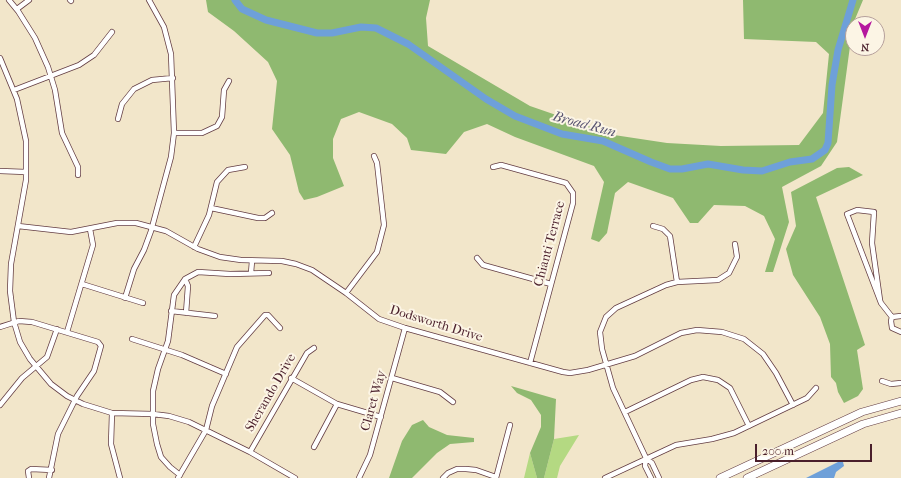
<!DOCTYPE html>
<style>
body{margin:0}
#map{position:relative;width:901px;height:478px;overflow:hidden;background:#f2e6ca;font-family:"IM FELL French Canon",serif}
canvas{display:block}
.north{position:absolute;left:845px;top:16px;width:40px;height:40px;box-sizing:border-box;background:#fcf5e5;border:1px solid #b59f9b;border-radius:50%;rotate:180deg;font-size:11px;font-weight:700;line-height:16px;text-align:center;color:#4a1f2b}
.north::after{content:'';display:block;margin:auto;width:14px;height:18px;background:#b5179e;clip-path:polygon(50% 0,100% 100%,50% 72%,0 100%)}
.scale{position:absolute;left:755px;top:444px;width:117px;height:18px;box-sizing:border-box;border:2px solid #4a1f2b;border-top:0;padding-left:5px;font-size:12px;line-height:14px;white-space:nowrap;color:#4a1f2b;-webkit-text-stroke:3px #fcf5e5;paint-order:stroke}
</style>
<div id="map">
<canvas width="901" height="478"></canvas>
<div class="north">N</div>
<div class="scale">200 m</div>
</div>
<script>
const ctx = document.querySelector('canvas').getContext('2d');
ctx.lineJoin = 'round';
function fillPath(path, color) { ctx.fillStyle = color; ctx.fill(path, 'evenodd'); }
const poly = rows => new Path2D(rows.map(r => 'M' + r).join(''));
function trace(path, color, width, dash) { ctx.strokeStyle = color; ctx.lineWidth = width; ctx.lineCap = dash ? 'butt' : 'round'; ctx.setLineDash(dash || []); ctx.stroke(path); }
function drawText(font, color, halo, rows, align = 'center') {
  ctx.font = font + ' "IM FELL French Canon",serif'; ctx.lineWidth = 4; ctx.setLineDash([]); ctx.textBaseline = 'middle'; ctx.strokeStyle = halo; ctx.fillStyle = color; for (const [text, x, y, turn = 0] of rows) {
    ctx.save(); ctx.translate(x, y); ctx.rotate((+turn || 0) * Math.PI / 180); ctx.textAlign = isNaN(turn) ? turn : align; if (halo) ctx.strokeText(text, 0, 0); ctx.fillText(text, 0, 0); ctx.restore();
  }
}
fillPath(poly([
 [579,435,560,466,557,478,544,478,554,439],
 [530,453,537,478,524,478]
]), '#b4d982');
fillPath(poly([
 [206,0,430,0,426,18,428,46,530,106,614,135,667,143,721,146,799,145,823,113,829,54,816,42,744,39,743,0,863,0,853,24,837,142,821,166,782,187,789,222,773,272,765,272,775,239,764,216,745,206,714,205,698,223,690,223,673,198,628,182,615,193,607,233,599,242,591,239,604,182,594,166,515,137,487,124,464,132,446,154,411,150,407,138,392,124,359,112,341,119,333,139,333,158,344,186,317,197,304,200,299,192,290,155,272,129,277,81,268,62,234,31,208,12],
 [849,167,863,175,816,197,865,345,857,350,863,389,858,396,844,403,838,392,836,383,831,377,830,344,820,317,793,275,786,249,796,226,791,192,837,168],
 [511,386,556,399,554,439,544,478,537,478,530,453,541,427,541,415,531,400,517,393],
 [423,420,429,427,447,435,474,438,474,442,450,444,437,453,412,478,389,478,402,441,412,425]
]), '#8fb970');
fillPath(poly([
 [840,461,843,462,844,466,836,472,834,478,806,478]
]), '#6ea0d9');
trace(poly([
 [235,0,242,9,266,20,317,33,332,33,361,27,376,28,408,44,486,99,515,116,562,134,603,141,651,162,670,169,682,169,708,164,743,170,762,171,790,162,812,159,825,150,828,143,832,85,838,50,853,0]
]), '#6ea0d9', 7);
const minor = poly([
 [9,0,18,11,35,38,48,67,55,90,62,133,78,167,78,175],
 [70,0,71,1],
 [17,9,29,0],
 [0,58,17,99,26,141,26,180,11,264,10,291,14,322,20,342,30,359,51,384,67,396,83,404,112,413,153,414,169,416,189,422,250,452,295,478],
 [14,90,79,65,94,55,112,32],
 [118,119,122,104,134,89,152,80,173,78],
 [174,133,202,133,217,126,222,117,224,90,229,81],
 [493,167,501,165,566,183,573,193,573,203,530,363],
 [0,171,26,172],
 [211,208,258,218,265,218,272,213],
 [18,226,71,232,117,223,136,223,166,231,198,249,220,257,241,260,282,261,296,264,312,270,346,293,379,319,405,328,563,372,570,373,588,370,635,356,681,333,697,330,722,332,744,339,763,354,776,373,793,405],
 [653,226,663,229,670,236,677,282],
 [194,247,209,215,217,182,228,170,245,167],
 [477,258,483,265,551,284],
 [251,273,252,261],
 [185,279,188,286,186,313],
 [82,284,143,303],
 [346,293,377,252,384,225,377,163,374,156],
 [125,298,134,269,144,250,151,231,171,157,174,133,171,54,164,27,149,0],
 [880,300,872,243,874,212,857,210,847,214,881,303,892,317],
 [171,311,215,316],
 [901,316,892,317,891,321,892,328,901,332],
 [0,327,19,321,32,322,98,342,101,346,94,371,77,396,58,434,49,478],
 [67,332,93,245,90,229],
 [132,339,182,355,226,374],
 [291,378,337,404,381,417],
 [392,378,440,392,453,402],
 [882,381,891,384,901,383],
 [0,405,22,378,47,357,57,329],
 [625,412,691,380,703,377,718,380,730,388,749,426],
 [112,413,111,444,120,478],
 [314,447,337,404],
 [250,452,307,353,314,348],
 [646,458,645,466,651,478],
 [180,475,170,467,161,457,157,444,153,424,153,391,158,369,168,341,174,295,185,279,198,272,230,274,269,273],
 [29,478,28,471,31,469,52,470],
 [178,478,206,430,212,406,237,347,265,315,268,315,280,328],
 [359,478,370,455,405,328],
 [443,478,448,473,457,469,466,469,476,470,496,477],
 [496,478,510,425],
 [605,478,676,445,712,439,734,433,807,398,816,388],
 [659,478,652,463,646,458,613,388,602,349,600,332,606,317,616,308,666,285,677,282,718,280,729,273,737,257,735,244]
]);
const secondary = poly([
 [720,478,862,412,901,401],
 [747,478,863,424,901,413]
]);
trace(minor, '#633d43', 6);
trace(secondary, '#633d43', 8);
trace(minor, '#fff', 4.5);
trace(secondary, '#fff', 7);
drawText('13px', '#4a1f2b', '#fcf5e5', [
 ["Chianti Terrace",550,244,-75],
 ["Dodsworth Drive",436,324,17],
 ["Sherando Drive",271,393,-60],
 ["Claret Way",374,401,-74]
]);
drawText('italic 14px', '#585371', '#fcf5e5', [
 ["Broad Run",584,125,15]
]);
</script>
